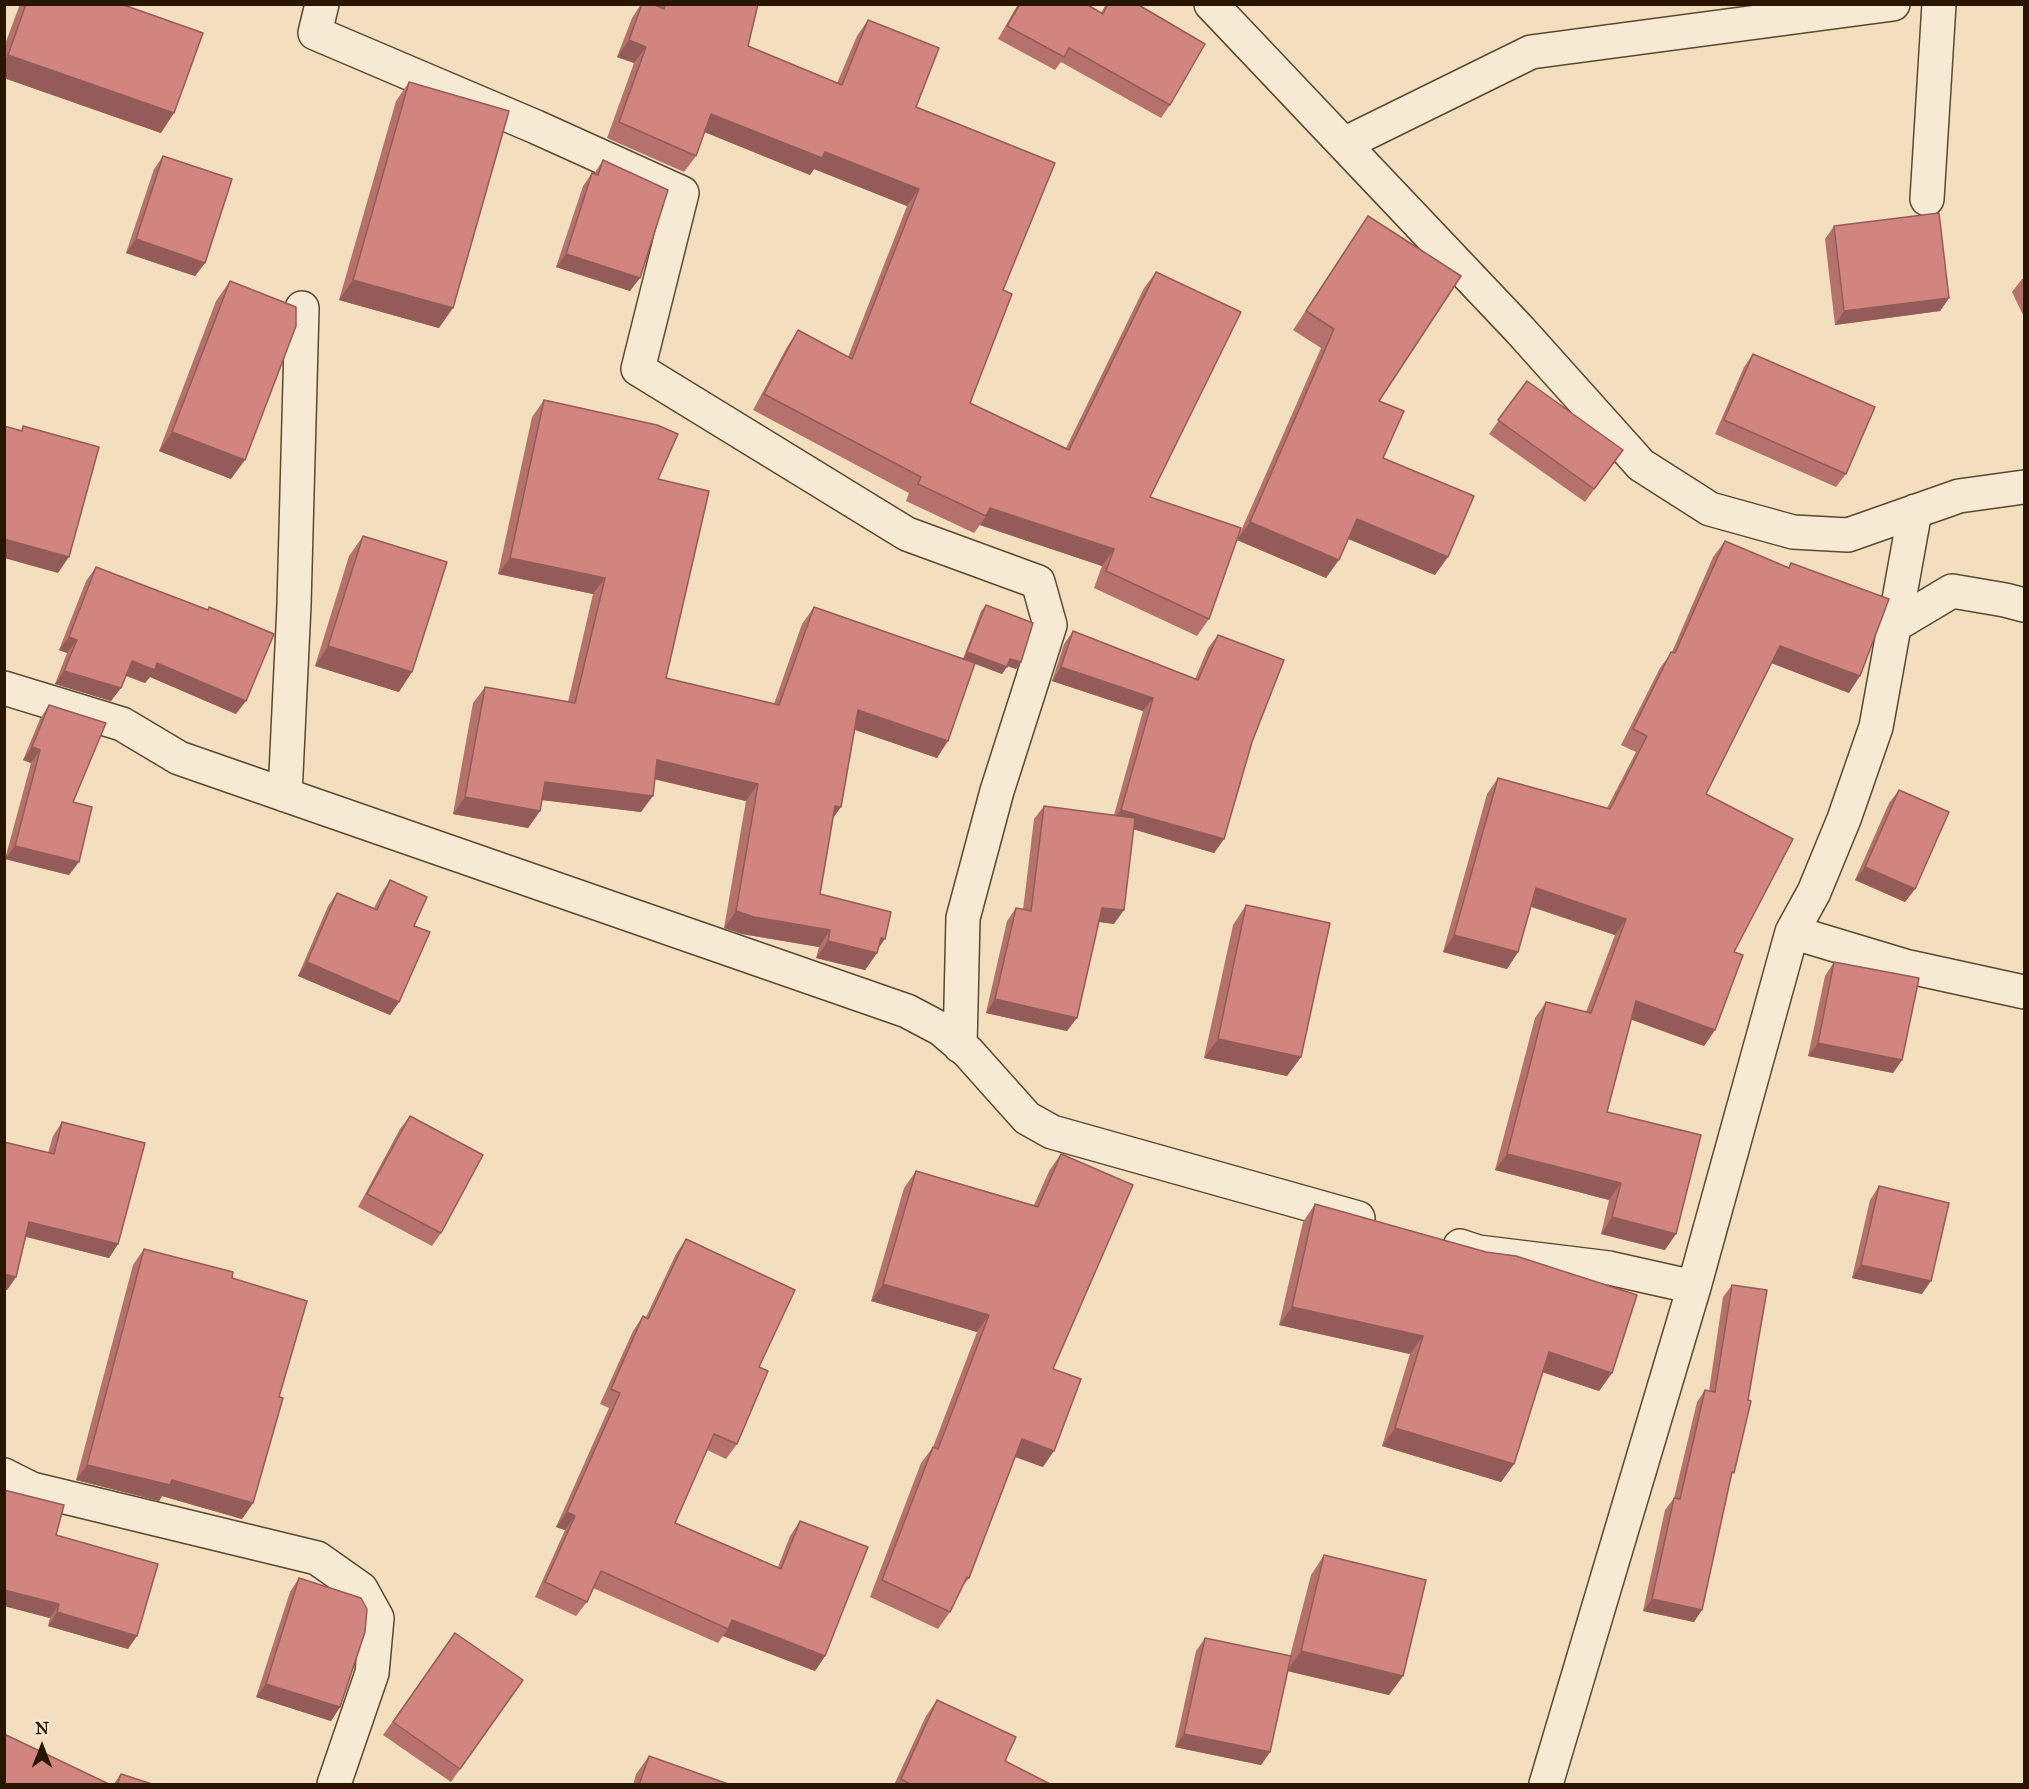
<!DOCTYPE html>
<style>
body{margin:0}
#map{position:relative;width:2029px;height:1789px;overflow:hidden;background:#f3dfbe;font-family:"IM FELL Great Primer",serif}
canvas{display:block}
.frame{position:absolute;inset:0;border:6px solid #281601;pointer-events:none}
.north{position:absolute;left:12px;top:1717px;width:60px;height:60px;-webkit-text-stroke:4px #f7ead5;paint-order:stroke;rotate:0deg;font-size:16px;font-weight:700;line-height:24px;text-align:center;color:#281601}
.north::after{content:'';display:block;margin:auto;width:21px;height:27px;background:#281601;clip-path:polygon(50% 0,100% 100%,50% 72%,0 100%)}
</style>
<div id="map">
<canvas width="2029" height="1789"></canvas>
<div class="frame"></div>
<div class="north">N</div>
</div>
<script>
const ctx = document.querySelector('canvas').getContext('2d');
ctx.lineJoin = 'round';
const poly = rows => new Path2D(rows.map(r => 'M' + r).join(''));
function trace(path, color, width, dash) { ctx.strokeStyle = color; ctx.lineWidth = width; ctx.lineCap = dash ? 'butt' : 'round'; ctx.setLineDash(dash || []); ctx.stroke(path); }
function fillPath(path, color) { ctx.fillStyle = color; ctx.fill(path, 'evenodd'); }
const minor = poly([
 [322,4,315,33,536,127,682,193,638,369,907,534,1038,582,1050,625,997,791,963,918,960,1046],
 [1211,4,1520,330,1641,465,1710,509,1793,532,1848,535,1959,496,2024,487],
 [1344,144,1531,52,1893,4],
 [1927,199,1939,4],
 [1895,625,1952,591,2005,600,2024,605],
 [4,688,122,724,179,758,907,1011,941,1029,968,1052,1027,1118,1052,1132,1358,1218],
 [285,795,294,605,302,308],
 [1792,932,1905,966,2024,992],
 [1460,1246,1478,1252,1609,1268,1694,1287],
 [4,1475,32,1489,317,1558,361,1589,377,1618,372,1673,334,1784],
 [1546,1784,1694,1287,1792,932,1814,892,1844,819,1876,727,1915,511]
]);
trace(minor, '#5b4830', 36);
trace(minor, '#f7ead5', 33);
fillPath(poly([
 [20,4,121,4,161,133,4,78,4,47],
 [641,4,653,4,657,6,658,4,758,4,748,46,837,83,857,36,868,20,916,107,1003,290,970,403,1066,448,1144,288,1156,272,1150,497,1209,619,1197,636,1094,588,1102,566,980,525,974,533,906,501,909,493,753,410,787,347,798,330,848,357,907,206,814,169,810,175,704,132,696,156,684,172,607,138,634,63,617,57,632,18],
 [1018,4,1086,4,1101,13,1106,4,1137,4,1170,105,1161,118,1061,62,1055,70,998,39],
 [409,82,439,328,339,300,396,101],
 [163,156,205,263,195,276,126,253,154,169],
 [603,160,630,291,556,267,583,186,592,173,594,174],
 [1368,216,1379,401,1383,458,1435,575,1348,539,1326,578,1237,540,1321,348,1293,330],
 [1834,226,1949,298,1940,311,1835,325,1825,239],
 [2025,278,2025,319,2012,292,2022,279],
 [230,281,231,479,159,451,216,301],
 [1753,354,1846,474,1836,487,1715,434,1744,367],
 [1527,381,1623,450,1585,502,1489,434],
 [544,400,658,479,666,678,774,704,802,624,814,607,963,659,981,611,986,605,1021,662,1016,669,1007,666,1002,674,975,664,937,758,855,730,833,818,820,894,878,949,877,953,865,970,816,958,819,947,742,934,724,928,746,801,655,779,641,812,542,800,540,811,528,828,453,814,473,703,485,687,568,702,593,594,498,574,532,417],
 [363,536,399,692,315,666,349,556],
 [1725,541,1788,568,1791,563,1849,693,1771,663,1706,794,1734,952,1715,1030,1704,1046,1631,1019,1607,1112,1665,1250,1601,1234,1609,1200,1495,1170,1535,1018,1546,1002,1586,1012,1615,935,1531,907,1518,952,1507,969,1443,952,1487,794,1498,778,1607,808,1636,752,1621,745,1660,668,1672,652,1713,557],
 [96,567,207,610,209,607,236,714,150,677,145,683,126,676,111,701,55,684,67,653,59,650,86,581],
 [1073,631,1195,679,1208,648,1218,635,1252,742,1224,839,1214,853,1134,829,1114,924,1099,922,1067,1031,986,1013,1007,921,1016,908,1023,910,1034,819,1044,806,1114,815,1143,711,1052,681,1064,644],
 [49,705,73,802,69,875,5,859,31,763,23,760,40,719],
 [1899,790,1915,889,1905,902,1855,880,1889,803],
 [390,880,414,926,399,1002,390,1015,298,976,328,906,337,893,374,908,381,894],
 [1246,905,1301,1057,1287,1076,1204,1058,1233,925],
 [1834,962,1902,1060,1893,1073,1808,1056,1825,976],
 [410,1116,441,1233,432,1246,358,1207,400,1129],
 [62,1122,118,1244,109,1258,26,1237,16,1277,7,1290,53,1136],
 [1061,1154,1053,1369,1043,1467,1015,1457,969,1578,961,1589,950,1612,938,1629,870,1597,921,1463,933,1447,977,1332,871,1301,904,1188,916,1171,1034,1205,1049,1171],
 [1879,1186,1922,1294,1852,1278,1870,1200],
 [1315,1204,1612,1373,1599,1391,1542,1372,1514,1464,1501,1482,1382,1446,1410,1354,1279,1325,1303,1222],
 [686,1239,759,1367,737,1444,726,1459,707,1450,675,1523,778,1567,790,1536,800,1521,825,1656,815,1671,723,1636,718,1643,593,1588,587,1602,576,1616,535,1597,565,1530,556,1527,609,1408,600,1404,633,1331,643,1316,646,1317,676,1254],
 [144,1249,232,1278,279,1397,253,1503,242,1519,162,1496,159,1501,76,1480,133,1265],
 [1732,1285,1730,1478,1694,1622,1643,1611,1665,1510,1674,1498,1697,1402,1705,1390,1709,1391,1723,1297],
 [4,1490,56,1535,128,1649,48,1626,50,1618,4,1606],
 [1324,1555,1403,1676,1389,1695,1288,1671,1270,1752,1261,1765,1175,1747,1196,1651,1205,1638,1290,1656,1311,1575],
 [299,1578,340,1707,331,1721,256,1697,290,1592],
 [455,1633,523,1680,451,1782,383,1735],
 [937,1700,1005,1761,1052,1785,894,1785,926,1716],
 [649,1756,731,1785,633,1785,636,1774],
 [121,1774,155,1785,113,1785]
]), '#b5726c');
fillPath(poly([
 [629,40,646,47,634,63,617,57],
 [8,55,174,113,161,133,4,78,4,61],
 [711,114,825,152,919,189,907,206,814,169,810,175,700,130],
 [136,239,205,263,195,276,126,253],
 [566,254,640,278,630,291,556,267],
 [353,280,453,308,439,328,339,300],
 [1949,298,1940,311,1835,325,1844,311],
 [172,432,245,460,231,479,159,451],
 [990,508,1114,549,1102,566,980,525,986,516],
 [1357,519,1448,557,1435,575,1344,537],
 [1250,522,1339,560,1326,578,1237,540],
 [4,539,69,557,58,573,4,558],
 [510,558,605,578,593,594,498,574],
 [69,637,77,640,67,653,59,650],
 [328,646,412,672,399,692,315,666],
 [1780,646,1860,676,1849,693,1769,662],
 [967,652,1007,667,1002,674,963,659],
 [1010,659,1021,662,1016,669,1005,665],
 [132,661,157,663,246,701,236,714,150,677,145,683,122,674],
 [1061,667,1153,698,1143,711,1052,681],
 [64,671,121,688,111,701,55,684],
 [858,710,948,741,937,758,847,727],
 [32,747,40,750,31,763,23,760],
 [657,760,758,784,746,801,645,777],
 [545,782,653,796,641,812,533,799],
 [465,797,540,811,528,828,453,814],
 [835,806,841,807,829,824],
 [1121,810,1224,839,1214,853,1112,823],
 [15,846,79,862,69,875,5,859],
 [1865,867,1915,889,1905,902,1855,880],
 [1536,888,1626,919,1615,935,1524,904],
 [1102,908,1124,910,1114,924,1093,921],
 [736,911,830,930,819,947,742,934,724,928],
 [1454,935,1518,952,1507,969,1443,952],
 [881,938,885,939,875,953,877,953,865,970,816,958,828,941],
 [307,962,399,1002,390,1015,298,976],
 [995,999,1077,1018,1067,1031,986,1013],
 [1636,1001,1715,1030,1704,1046,1624,1017],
 [1218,1039,1301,1057,1287,1076,1204,1058],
 [1818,1043,1902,1060,1893,1073,1808,1056],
 [1507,1154,1621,1183,1609,1200,1495,1170],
 [1612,1217,1676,1234,1665,1250,1601,1234],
 [29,1222,118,1244,109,1258,20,1235],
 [1861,1265,1931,1281,1922,1294,1852,1278],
 [4,1274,16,1277,7,1290,4,1290],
 [883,1284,989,1315,977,1332,871,1301],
 [1292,1307,1423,1336,1410,1354,1279,1325],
 [1549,1352,1612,1373,1599,1391,1536,1370],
 [1395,1428,1514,1464,1501,1482,1382,1446],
 [1022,1439,1054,1451,1043,1467,1010,1455],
 [87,1465,172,1480,253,1503,242,1519,162,1496,159,1501,76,1480],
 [567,1512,575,1516,565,1530,556,1527],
 [4,1590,59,1604,50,1618,4,1606],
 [1652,1599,1702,1610,1694,1622,1643,1611],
 [57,1612,137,1636,128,1649,48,1626],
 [732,1620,825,1656,815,1671,723,1636,728,1629],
 [1301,1651,1403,1676,1389,1695,1287,1671],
 [266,1684,340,1707,331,1721,256,1697],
 [1184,1734,1270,1752,1261,1765,1175,1747]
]), '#935c58');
const building = poly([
 [26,4,121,4,203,33,174,113,8,55,26,4],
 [642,4,653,4,664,9,665,4,758,4,748,46,842,85,868,20,939,48,916,107,1055,163,1003,290,1012,294,970,403,1069,450,1156,272,1241,312,1150,497,1241,528,1209,619,1106,571,1114,549,990,508,986,516,918,484,921,477,764,394,798,330,852,359,919,189,825,152,822,158,711,114,696,156,619,122,646,47,629,40,642,4],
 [1020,4,1086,4,1103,14,1108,4,1137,4,1205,44,1170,105,1069,48,1064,57,1007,26,1020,4],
 [409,82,509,111,453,308,353,280,409,82],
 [163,156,232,179,205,263,136,239,163,156],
 [603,160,668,190,640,278,566,254,592,173,598,175,603,160],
 [1939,213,1949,298,1844,311,1834,226,1939,213],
 [1368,216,1461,276,1379,401,1404,411,1383,458,1474,496,1448,557,1357,519,1339,560,1250,522,1334,329,1306,311,1368,216],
 [230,281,296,307,296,326,245,460,172,432,230,281],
 [1753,354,1875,407,1846,474,1724,420,1753,354],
 [1527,381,1623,450,1594,489,1498,420,1527,381],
 [544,400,657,425,678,434,658,479,709,491,666,678,779,705,814,607,975,663,948,741,858,710,841,807,835,806,820,894,891,912,885,939,881,938,877,953,828,941,830,930,754,917,736,911,758,784,657,760,653,796,545,782,540,811,465,797,485,687,575,703,605,578,510,558,544,400],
 [4,426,22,431,23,426,99,447,69,557,4,539,4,426],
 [363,536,447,562,412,672,328,646,363,536],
 [1725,541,1789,568,1791,563,1889,599,1860,676,1780,646,1706,794,1793,839,1734,952,1743,955,1715,1030,1636,1001,1607,1112,1701,1135,1676,1234,1612,1217,1621,1183,1507,1154,1546,1002,1591,1013,1626,919,1536,888,1518,952,1454,935,1498,778,1610,809,1647,736,1633,729,1671,652,1675,653,1725,541],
 [96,567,208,610,209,607,274,634,246,701,157,663,155,670,132,661,121,688,64,671,77,640,69,637,96,567],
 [986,605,1033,623,1021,662,1010,659,1007,667,967,652,986,605],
 [1073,631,1198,680,1218,635,1284,660,1252,742,1224,839,1121,810,1153,698,1061,667,1073,631],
 [49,705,106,723,73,802,92,807,79,862,15,846,40,750,32,747,49,705],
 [1899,790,1949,812,1915,889,1865,867,1899,790],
 [1044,806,1135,818,1124,910,1102,908,1077,1018,995,999,1016,908,1031,911,1044,806],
 [390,880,427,897,414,926,430,932,399,1002,307,962,337,893,377,910,390,880],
 [1246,905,1330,923,1301,1057,1218,1039,1246,905],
 [1834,962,1919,978,1902,1060,1818,1043,1834,962],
 [410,1116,483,1155,441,1233,367,1194,410,1116],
 [62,1122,145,1143,118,1244,29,1222,16,1277,4,1274,4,1142,54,1154,62,1122],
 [1061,1154,1133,1185,1053,1369,1081,1379,1054,1451,1022,1439,969,1578,967,1577,950,1612,882,1580,933,1447,938,1449,989,1315,883,1284,916,1171,1038,1207,1061,1154],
 [1879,1186,1949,1203,1931,1281,1861,1265,1879,1186],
 [1315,1204,1486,1252,1516,1256,1637,1295,1612,1373,1549,1352,1514,1464,1395,1428,1423,1336,1292,1307,1315,1204],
 [686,1239,795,1290,759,1367,768,1371,737,1444,714,1434,675,1523,781,1569,800,1521,868,1547,825,1656,732,1620,728,1629,601,1571,587,1602,545,1582,575,1516,567,1512,620,1393,611,1389,643,1316,648,1319,686,1239],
 [144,1249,233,1272,232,1278,307,1301,279,1397,283,1398,253,1503,172,1480,170,1485,87,1465,144,1249],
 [1732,1285,1767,1290,1748,1400,1751,1401,1734,1473,1732,1472,1702,1610,1652,1599,1674,1498,1680,1499,1705,1390,1715,1392,1732,1285],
 [4,1490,64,1505,56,1535,158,1564,137,1636,57,1612,59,1604,4,1590,4,1490],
 [1324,1555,1426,1580,1403,1676,1301,1651,1324,1555],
 [299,1578,361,1598,367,1609,365,1632,340,1707,266,1684,299,1578],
 [455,1633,523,1680,460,1769,393,1722,455,1633],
 [1205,1638,1291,1656,1270,1752,1184,1734,1205,1638],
 [937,1700,1016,1737,1005,1761,1052,1785,912,1785,901,1779,937,1700],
 [4,1734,111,1785,4,1785,4,1734],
 [649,1756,731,1785,639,1785,649,1756],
 [121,1774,155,1785,117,1785,121,1774]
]);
fillPath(building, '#d2847e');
trace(building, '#935c58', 1.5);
</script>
